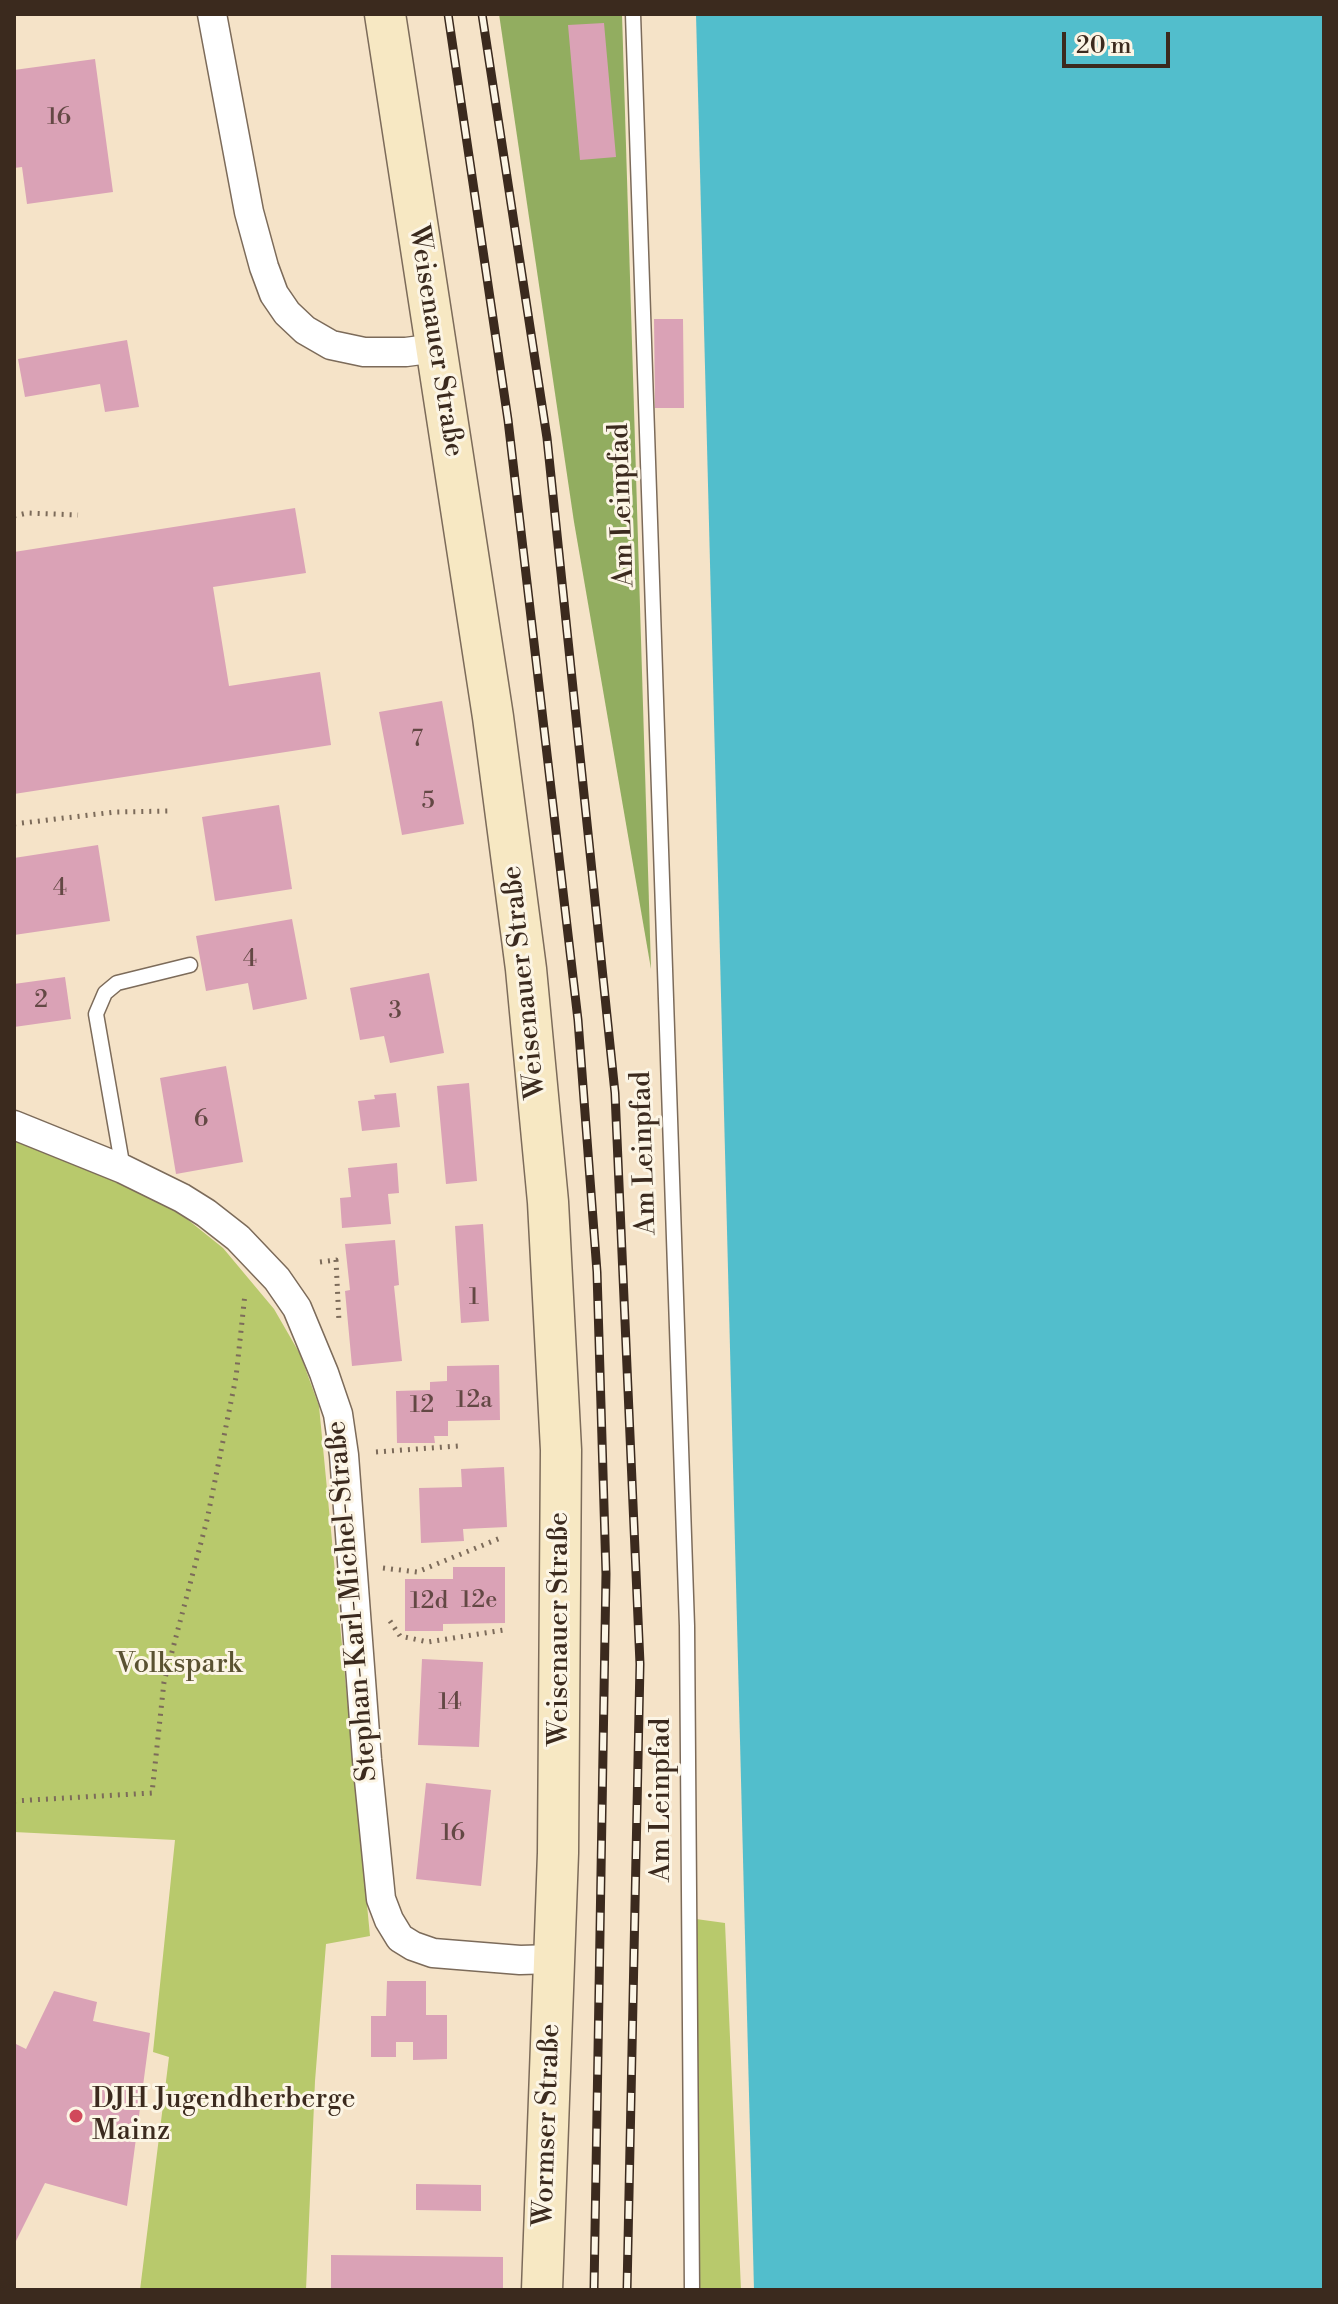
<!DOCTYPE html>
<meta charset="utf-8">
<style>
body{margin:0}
#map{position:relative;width:1338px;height:2304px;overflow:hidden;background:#f5e3c8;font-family:"Libre Bodoni",serif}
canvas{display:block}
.frame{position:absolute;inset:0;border:16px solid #3b2a1e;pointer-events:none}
.scale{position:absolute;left:1062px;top:32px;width:108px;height:36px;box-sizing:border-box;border:4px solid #3b2a1e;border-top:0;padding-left:10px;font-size:24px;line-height:28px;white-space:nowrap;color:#3b2a1e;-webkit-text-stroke:6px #fcf5e5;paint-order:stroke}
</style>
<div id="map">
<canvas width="1338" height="2304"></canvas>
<div class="frame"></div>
<div class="scale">20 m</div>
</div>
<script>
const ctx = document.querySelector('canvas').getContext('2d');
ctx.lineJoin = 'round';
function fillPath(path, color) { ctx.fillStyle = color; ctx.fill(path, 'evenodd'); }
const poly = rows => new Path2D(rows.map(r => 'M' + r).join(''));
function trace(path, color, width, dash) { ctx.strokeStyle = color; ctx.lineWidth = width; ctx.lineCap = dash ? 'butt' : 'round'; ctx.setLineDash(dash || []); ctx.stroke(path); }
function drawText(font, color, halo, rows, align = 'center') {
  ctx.font = font + ' "Libre Bodoni",serif'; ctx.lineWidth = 6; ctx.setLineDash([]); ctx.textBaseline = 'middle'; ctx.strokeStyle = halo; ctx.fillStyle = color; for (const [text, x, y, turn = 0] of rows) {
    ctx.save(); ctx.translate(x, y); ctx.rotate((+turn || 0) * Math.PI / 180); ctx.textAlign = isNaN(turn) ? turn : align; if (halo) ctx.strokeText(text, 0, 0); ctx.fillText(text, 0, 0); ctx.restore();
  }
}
fillPath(poly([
 [14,1140,30,1142,85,1164,182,1215,223,1248,274,1309,300,1354,319,1406,370,1936,326,1944,315,2081,306,2290,140,2290,169,2057,153,2052,175,1840,14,1832],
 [696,1919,725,1923,741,2290,699,2290]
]), '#b8c96c');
fillPath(poly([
 [499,14,622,14,651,969,574,522]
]), '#92ad60');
fillPath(poly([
 [696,14,1324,14,1324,2290,754,2290]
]), '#52becc');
fillPath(poly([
 [604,23,616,157,580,160,568,25],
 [95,59,113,192,27,204,22,167,14,168,14,70],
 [654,319,683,319,684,408,655,408],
 [127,340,139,407,105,412,100,384,25,397,18,359],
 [295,508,306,573,213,587,229,686,320,672,331,745,14,794,14,552],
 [442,701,464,824,402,835,379,712],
 [279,805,292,889,215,901,202,817],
 [98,845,110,921,14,935,14,858],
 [292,919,307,999,253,1010,248,983,206,991,196,936],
 [429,973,444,1053,390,1063,384,1036,360,1040,350,988],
 [65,977,71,1019,14,1027,14,984],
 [226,1066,243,1162,176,1174,160,1078],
 [469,1083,477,1181,446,1184,437,1086],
 [396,1093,400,1127,362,1131,358,1101,375,1099,374,1095],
 [397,1163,399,1193,388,1194,391,1224,342,1228,340,1198,351,1197,348,1168],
 [483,1224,489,1321,461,1323,455,1226],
 [395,1240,399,1285,394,1286,402,1361,352,1366,345,1291,350,1290,345,1244],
 [499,1365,500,1420,448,1421,448,1436,434,1436,435,1443,397,1443,396,1391,430,1390,430,1382,447,1381,447,1366],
 [504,1467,507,1527,463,1529,464,1541,421,1543,419,1488,462,1487,461,1469],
 [453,1567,505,1567,505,1623,443,1624,443,1631,405,1631,405,1579,453,1579],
 [422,1659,483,1662,479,1747,418,1745],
 [426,1783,491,1790,481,1886,416,1879],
 [387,1981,426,1981,426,2015,447,2015,447,2059,413,2060,413,2042,396,2042,396,2057,371,2057,371,2016,386,2016],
 [54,1991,97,2002,93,2021,150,2033,127,2206,45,2183,14,2245,14,2043,26,2049],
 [416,2184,481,2185,481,2211,416,2210],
 [331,2255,503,2257,503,2290,331,2290]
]), '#daa2b6');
const service = poly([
 [633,14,687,1626,692,2290],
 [123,1169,96,1014,105,993,117,983,190,965]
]);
const minor = poly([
 [212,14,249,212,264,267,274,294,287,313,305,330,331,345,364,352,406,352,436,348],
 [14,1125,123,1169,182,1198,206,1213,238,1238,277,1279,297,1308,324,1373,338,1414,344,1455,367,1760,381,1899,389,1920,400,1938,413,1946,433,1953,520,1960,554,1959]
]);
const secondary = poly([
 [385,14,493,717,526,969,548,1202,561,1450,558,1853,542,2290]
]);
trace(service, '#7c6b5a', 17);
trace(minor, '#7c6b5a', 31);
trace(secondary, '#7c6b5a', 43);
trace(poly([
 [14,516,27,513,78,515],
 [14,824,115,812,171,811],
 [320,1262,336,1260,339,1322],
 [376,1452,458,1446],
 [383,1568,417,1572,503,1537],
 [390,1621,400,1636,428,1642,504,1630],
 [14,1801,152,1793,164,1682,207,1520,236,1377,245,1294]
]), '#7c6b5a', 5, [2, 6]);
trace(service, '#fff', 14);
trace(minor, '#fff', 28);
trace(secondary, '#f7e8c3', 40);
const rail = poly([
 [448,14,508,420,578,1020,597,1272,606,1574,594,2290],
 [482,14,547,438,615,1093,640,1664,627,2290]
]);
trace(rail, '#3b2a1e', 9);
trace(rail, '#fcf5e5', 6, [18]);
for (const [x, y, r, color] of [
 [76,2116,8,"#d1495b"]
]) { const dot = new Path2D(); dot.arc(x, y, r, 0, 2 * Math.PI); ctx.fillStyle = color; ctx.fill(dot); trace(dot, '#fcf5e5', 3); }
drawText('24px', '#634844', null, [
 ["16",59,118],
 ["7",417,740],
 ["5",428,802],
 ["4",60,889],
 ["4",250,960],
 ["2",41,1001],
 ["3",395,1012],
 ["6",201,1120],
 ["1",474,1298],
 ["12a",474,1401],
 ["12",422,1406],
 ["12e",479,1601],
 ["12d",429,1602],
 ["14",450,1703],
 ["16",453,1834]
]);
drawText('28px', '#3b2a1e', '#fcf5e5', [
 ["Weisenauer Straße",435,341,81],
 ["Am Leinpfad",623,505,-92],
 ["Weisenauer Straße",525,982,-96],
 ["Am Leinpfad",645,1153,-92],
 ["Stephan-Karl-Michel-Straße",353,1601,-95],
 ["Weisenauer Straße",560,1629,-90],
 ["Am Leinpfad",662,1800,-90],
 ["Wormser Straße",548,2125,-88]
]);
drawText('28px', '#5a5232', '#fcf5e5', [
 ["Volkspark",179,1665]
]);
drawText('28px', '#3b2a1e', '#fcf5e5', [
 ["DJH Jugendherberge",92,2100],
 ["Mainz",92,2132]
], 'left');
</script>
